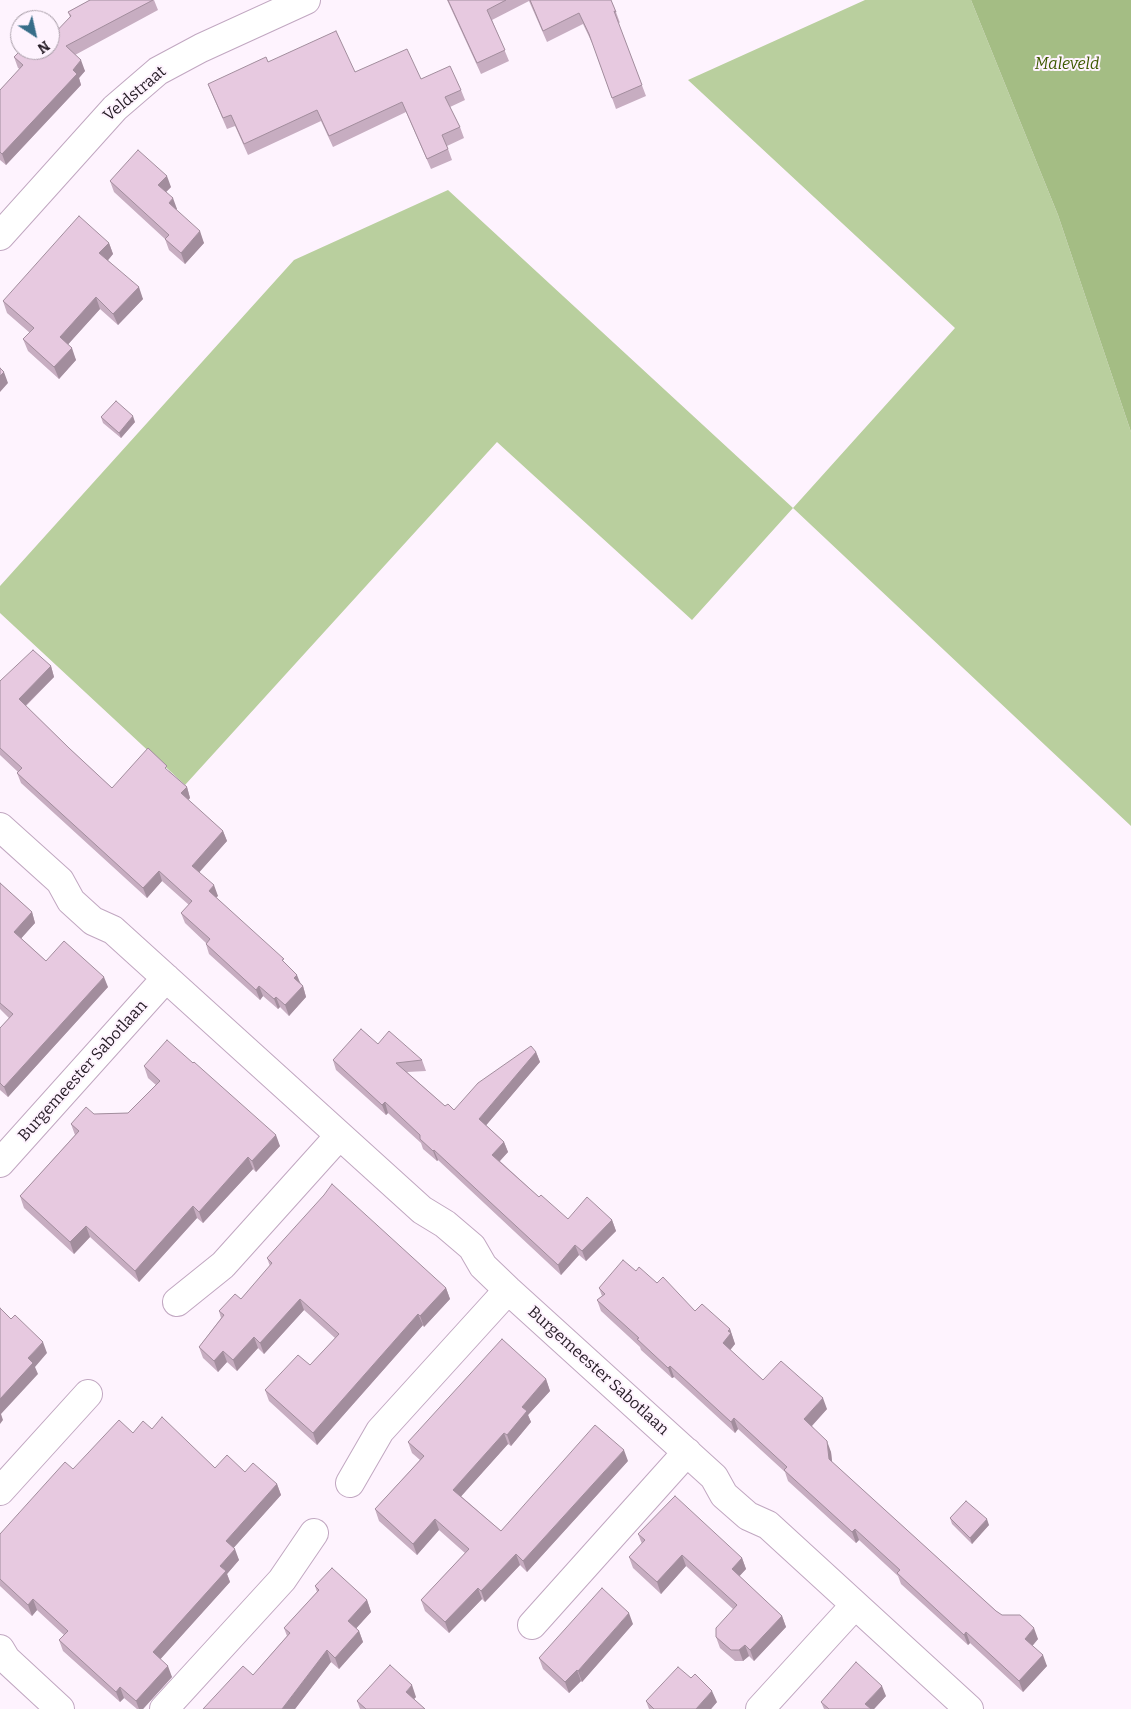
<!DOCTYPE html>
<style>
body{margin:0}
#map{position:relative;width:1131px;height:1709px;overflow:hidden;background:#fef3fe;font-family:Bitter,serif}
canvas{display:block}
.north{position:absolute;left:10px;top:10px;width:50px;height:50px;box-sizing:border-box;background:#fef3fe;border:1px solid #a79da7;border-radius:50%;rotate:145deg;font-size:14px;font-weight:700;line-height:20px;text-align:center;color:#251b25}
.north::after{content:'';display:block;margin:auto;width:18px;height:22px;background:#376d89;clip-path:polygon(50% 0,100% 100%,50% 72%,0 100%)}
</style>
<div id="map">
<canvas width="1131" height="1709"></canvas>
<div class="north">N</div>
</div>
<script>
const ctx = document.querySelector('canvas').getContext('2d');
ctx.lineJoin = 'round';
function fillPath(path, color) { ctx.fillStyle = color; ctx.fill(path, 'evenodd'); }
const poly = rows => new Path2D(rows.map(r => 'M' + r).join(''));
function trace(path, color, width, dash) { ctx.strokeStyle = color; ctx.lineWidth = width; ctx.lineCap = dash ? 'butt' : 'round'; ctx.setLineDash(dash || []); ctx.stroke(path); }
function drawText(font, color, halo, rows, align = 'center') {
  ctx.font = font + ' Bitter,serif'; ctx.lineWidth = 4; ctx.setLineDash([]); ctx.textBaseline = 'middle'; ctx.strokeStyle = halo; ctx.fillStyle = color; for (const [text, x, y, turn = 0] of rows) {
    ctx.save(); ctx.translate(x, y); ctx.rotate((+turn || 0) * Math.PI / 180); ctx.textAlign = isNaN(turn) ? turn : align; if (halo) ctx.strokeText(text, 0, 0); ctx.fillText(text, 0, 0); ctx.restore();
  }
}
fillPath(poly([
 [865,0,971,0,1058,215,1131,432,1131,826,793,508,692,620,497,442,185,785,0,613,0,586,294,260,448,190,793,508,955,328,688,80]
]), '#b9cf9e');
fillPath(poly([
 [971,0,1131,0,1131,432,1058,215]
]), '#a4bd84');
const minor = poly([
 [0,236,115,108,158,71,201,48,306,0],
 [0,827,60,881,71,901,93,921,113,930,422,1210,445,1224,472,1247,483,1266,508,1290,714,1477,724,1495,748,1516,768,1525,969,1709],
 [0,1163,166,978],
 [177,1302,223,1265,339,1136],
 [350,1483,380,1431,508,1290],
 [0,1491,88,1394],
 [532,1625,687,1452],
 [0,1649,6,1659,60,1709],
 [164,1709,282,1580,314,1533],
 [760,1709,855,1605]
]);
trace(minor, '#c1a7c1', 30);
trace(minor, '#fff', 28);
fillPath(poly([
 [90,0,154,0,158,10,75,55,85,71,79,78,81,85,6,165,0,160,0,90,20,69,18,68,14,57,50,50,70,17,68,12],
 [447,0,611,0,616,12,620,23,618,22,646,96,616,109,593,45,583,24,547,42,529,1,492,20,509,61,481,74],
 [268,62,421,79,461,90,465,100,450,107,460,127,464,138,447,146,452,160,431,169,406,112,333,147,321,121,248,155,235,126,227,129,212,94,208,84],
 [110,181,171,187,166,192,177,209,176,210,204,243,185,264,169,250,165,239,114,192],
 [109,243,113,254,108,260,143,299,118,325,100,309,68,344,76,360,59,379,28,351,23,339,30,333,7,313,3,301],
 [101,417,135,422,121,438,103,423],
 [51,666,54,677,26,706,69,748,112,788,169,771,187,787,190,798,188,800,223,831,227,841,199,872,218,896,216,897,286,964,303,986,306,997,289,1016,280,1007,278,1009,263,996,260,1000,209,954,206,944,206,943,185,923,181,913,189,905,162,881,147,898,21,783,17,773,18,772,0,755,0,681],
 [0,883,32,912,35,923,21,938,46,961,108,987,8,1097,0,1090,0,1028,9,1018,0,1009],
 [378,1044,422,1060,426,1071,407,1072,445,1106,454,1110,536,1052,540,1062,486,1125,504,1142,508,1152,500,1161,539,1197,568,1219,612,1220,616,1231,586,1261,579,1255,561,1275,438,1160,437,1161,423,1149,421,1143,388,1113,386,1115,336,1070,333,1060],
 [144,1066,280,1146,256,1172,253,1169,203,1223,197,1218,139,1282,90,1237,74,1254,24,1208,20,1196,75,1135,71,1124,94,1114,128,1113,156,1085,148,1078],
 [267,1258,446,1288,450,1299,424,1327,423,1325,317,1445,269,1401,265,1390,310,1365,335,1338,304,1310,264,1354,258,1348,237,1371,227,1362,218,1372,203,1358,199,1347,221,1318,219,1311,241,1299,270,1266],
 [636,1271,657,1283,695,1311,730,1329,735,1344,730,1350,763,1380,827,1409,812,1426,831,1452,832,1462,996,1611,1038,1639,1032,1646,1047,1666,1023,1692,970,1643,968,1645,901,1584,898,1576,859,1540,856,1543,788,1481,785,1472,738,1429,735,1433,674,1377,672,1378,641,1350,640,1347,601,1311,597,1300,602,1296,599,1288],
 [546,1379,550,1391,528,1415,531,1422,511,1446,508,1444,461,1496,501,1531,628,1461,527,1572,520,1565,485,1602,482,1599,449,1633,425,1611,421,1600,465,1553,439,1530,417,1555,379,1521,375,1509,420,1460,412,1453,408,1442],
 [152,1429,215,1468,245,1472,277,1484,281,1495,233,1548,239,1560,227,1574,230,1582,160,1659,172,1677,143,1709,137,1709,124,1698,120,1702,63,1651,59,1640,64,1635,37,1610,32,1616,0,1586,0,1534,73,1469,133,1433],
 [950,1518,989,1525,972,1544,952,1524],
 [638,1534,742,1558,746,1569,739,1576,782,1616,786,1627,754,1661,749,1656,743,1661,735,1661,720,1648,716,1637,733,1609,686,1566,661,1594,633,1568,629,1557,642,1544],
 [315,1586,367,1600,371,1612,356,1628,359,1631,363,1642,339,1669,331,1662,295,1709,203,1709,253,1675,287,1636,284,1628,317,1592],
 [633,1624,582,1682,581,1681,569,1693,543,1669,539,1658],
 [886,1696,874,1709,824,1709,821,1702],
 [416,1697,414,1699,425,1709,360,1709,357,1701],
 [646,1701,717,1702,711,1709,649,1709]
]), '#c7adc1');
fillPath(poly([
 [81,60,85,71,79,78,81,85,6,165,2,154],
 [167,176,171,187,162,196,158,185],
 [173,198,177,209,173,214,169,203],
 [200,231,204,243,185,264,181,253],
 [109,243,113,254,104,265,99,253],
 [139,287,143,299,118,325,113,314],
 [96,297,100,309,64,349,60,337],
 [72,348,76,360,59,379,54,367],
 [4,372,8,383,0,392,0,376],
 [133,416,135,422,121,438,119,433],
 [51,666,54,677,22,709,19,699],
 [187,787,190,798,185,803,181,793],
 [223,831,227,841,196,876,192,866],
 [159,871,162,881,147,898,143,888],
 [214,885,218,896,212,901,209,891],
 [32,912,35,923,18,942,14,932],
 [297,975,301,985,294,978],
 [104,977,108,987,8,1097,4,1087],
 [259,986,263,996,260,1000,256,990],
 [303,986,306,997,289,1016,285,1005],
 [276,997,280,1007,278,1009,274,999],
 [536,1052,540,1062,483,1129,479,1119],
 [385,1102,388,1113,386,1115,382,1105],
 [276,1135,280,1146,256,1172,252,1161],
 [504,1142,508,1152,496,1165,492,1155],
 [434,1150,438,1160,437,1161,433,1151],
 [248,1157,253,1169,203,1223,199,1212],
 [193,1206,197,1218,139,1282,135,1271],
 [612,1220,616,1231,586,1261,582,1251],
 [86,1226,90,1237,74,1254,70,1242],
 [575,1245,579,1255,561,1275,558,1265],
 [446,1288,450,1299,424,1327,420,1316],
 [300,1299,304,1310,264,1354,260,1343],
 [418,1314,423,1325,317,1445,313,1433],
 [730,1329,735,1344,727,1354,723,1343],
 [254,1337,258,1348,237,1371,233,1360],
 [43,1342,47,1353,35,1367,38,1374,1,1414,3,1420,0,1424,0,1399,28,1358],
 [223,1351,227,1362,218,1372,214,1361],
 [670,1366,674,1377,672,1378,668,1368],
 [546,1379,550,1391,528,1415,531,1422,511,1446,507,1435,522,1407],
 [823,1398,827,1409,808,1430,804,1419],
 [734,1418,738,1429,735,1433,731,1422],
 [504,1433,508,1444,457,1501,453,1490],
 [827,1441,831,1452,833,1470,829,1459],
 [624,1450,628,1461,527,1572,523,1561],
 [277,1484,281,1495,230,1552,226,1541],
 [435,1519,439,1530,417,1555,413,1544],
 [987,1519,989,1525,972,1544,970,1538],
 [855,1529,859,1540,856,1543,852,1532],
 [235,1549,239,1560,227,1574,230,1582,157,1663,153,1652,220,1566],
 [516,1554,520,1565,485,1602,481,1591],
 [682,1555,686,1566,661,1594,657,1582],
 [742,1558,746,1569,736,1580,732,1569],
 [478,1588,482,1599,449,1633,445,1622],
 [33,1599,37,1610,32,1616,28,1605],
 [367,1600,371,1612,353,1632,348,1621],
 [629,1613,633,1624,582,1682,578,1671],
 [782,1616,786,1627,754,1661,750,1650],
 [1034,1628,1038,1639,1029,1650,1025,1639],
 [359,1631,363,1642,339,1669,335,1658],
 [966,1632,970,1643,968,1645,964,1635],
 [745,1645,749,1656,743,1661,739,1650],
 [327,1650,331,1662,295,1709,282,1709],
 [1043,1655,1047,1666,1023,1692,1019,1681],
 [168,1666,172,1677,143,1709,139,1709,136,1701],
 [577,1670,581,1681,569,1693,565,1682],
 [412,1685,416,1697,410,1703,406,1692],
 [882,1686,886,1696,874,1709,867,1709,865,1704],
 [120,1687,124,1698,120,1702,116,1692],
 [712,1691,717,1702,711,1709,696,1709]
]), '#a28d9d');
const building = poly([
 [90,0,153,0,66,46,81,60,73,70,77,74,2,154,0,152,0,90,23,65,14,57,21,50,50,50,50,38,71,16,68,12,90,0],
 [448,0,506,0,487,10,505,50,477,63,448,0],
 [530,0,611,0,616,12,614,11,642,85,612,98,589,34,579,13,543,31,530,0],
 [336,31,355,72,407,49,421,79,450,66,461,90,445,97,460,127,442,135,448,149,427,159,402,102,329,136,317,110,244,144,231,115,223,118,208,84,266,57,268,62,336,31],
 [138,150,167,176,158,185,173,198,169,203,200,231,181,253,165,239,169,235,110,181,138,150],
 [79,216,109,243,99,253,139,287,113,314,96,297,60,337,72,348,54,367,23,339,34,328,3,301,79,216],
 [0,368,4,372,0,376,0,368],
 [116,401,133,416,119,433,101,417,116,401],
 [33,650,51,666,19,699,69,748,112,788,148,748,167,766,165,768,187,787,181,793,223,831,192,866,214,885,209,891,284,959,282,960,297,975,294,978,303,986,285,1005,276,997,274,999,259,986,256,990,206,944,210,939,181,913,192,901,159,871,143,888,17,773,22,768,0,748,0,681,33,650],
 [0,883,32,912,14,932,46,961,64,941,104,977,4,1087,0,1083,0,1028,13,1014,0,1003,0,883],
 [361,1029,378,1044,389,1031,422,1060,396,1063,445,1106,448,1104,454,1110,478,1083,531,1046,536,1052,479,1119,504,1142,492,1155,539,1197,541,1195,568,1219,587,1197,612,1220,582,1251,575,1245,558,1265,434,1150,433,1151,420,1139,420,1135,385,1102,382,1105,333,1060,361,1029],
 [167,1040,193,1063,194,1062,276,1135,252,1161,248,1157,199,1212,193,1206,135,1271,86,1226,70,1242,20,1196,79,1131,71,1124,86,1107,94,1114,128,1113,160,1081,144,1066,167,1040],
 [332,1184,446,1288,420,1316,418,1314,313,1433,265,1390,298,1355,310,1365,339,1334,300,1299,260,1343,254,1337,233,1360,223,1351,214,1361,199,1347,224,1315,219,1311,235,1294,241,1299,272,1263,267,1258,324,1195,332,1184],
 [623,1260,636,1271,639,1267,657,1283,663,1277,695,1311,702,1304,730,1329,728,1331,731,1333,723,1343,763,1380,781,1361,823,1398,804,1419,827,1441,829,1459,996,1611,1002,1615,1020,1615,1034,1628,1025,1639,1043,1655,1019,1681,966,1632,964,1635,897,1573,900,1570,855,1529,852,1532,784,1470,787,1467,734,1418,731,1422,670,1366,668,1368,637,1339,639,1338,597,1300,605,1294,599,1288,623,1260],
 [0,1308,11,1319,15,1315,43,1342,28,1358,33,1363,0,1399,0,1308],
 [502,1339,546,1379,522,1407,527,1411,507,1435,504,1433,453,1490,501,1531,595,1425,624,1450,523,1561,516,1554,481,1591,478,1588,445,1622,421,1600,469,1549,435,1519,413,1544,375,1509,424,1456,408,1442,502,1339],
 [162,1417,215,1468,227,1455,245,1472,253,1463,277,1484,226,1541,235,1549,220,1566,226,1571,153,1652,168,1666,136,1701,120,1687,116,1692,59,1640,68,1631,33,1599,28,1605,0,1579,0,1534,65,1462,73,1469,119,1420,133,1433,143,1421,152,1429,162,1417],
 [675,1496,742,1558,732,1569,782,1616,750,1650,745,1645,739,1650,731,1650,716,1637,716,1628,737,1605,682,1555,657,1582,629,1557,645,1540,638,1534,675,1496],
 [966,1501,987,1519,970,1538,950,1518,966,1501],
 [332,1568,367,1600,348,1621,359,1631,335,1658,327,1650,282,1709,203,1709,243,1666,253,1675,290,1633,284,1628,319,1590,315,1586,332,1568],
 [602,1588,629,1613,578,1671,577,1670,565,1682,539,1658,602,1588],
 [856,1662,882,1686,865,1704,871,1709,829,1709,821,1702,856,1662],
 [390,1665,412,1685,406,1692,425,1709,366,1709,357,1701,390,1665],
 [678,1667,691,1678,695,1674,712,1691,696,1709,654,1709,646,1701,678,1667]
]);
fillPath(building, '#e7c9e0');
trace(building, '#a28d9d', 1);
drawText('italic 16px', '#3e5a00', '#fef3fe', [
 ["Maleveld",1067,65]
]);
drawText('16px', '#251b25', '#fef3fe', [
 ["Veldstraat",135,94,-40],
 ["Burgemeester Sabotlaan",83,1071,-48],
 ["Burgemeester Sabotlaan",598,1371,42]
]);
</script>
